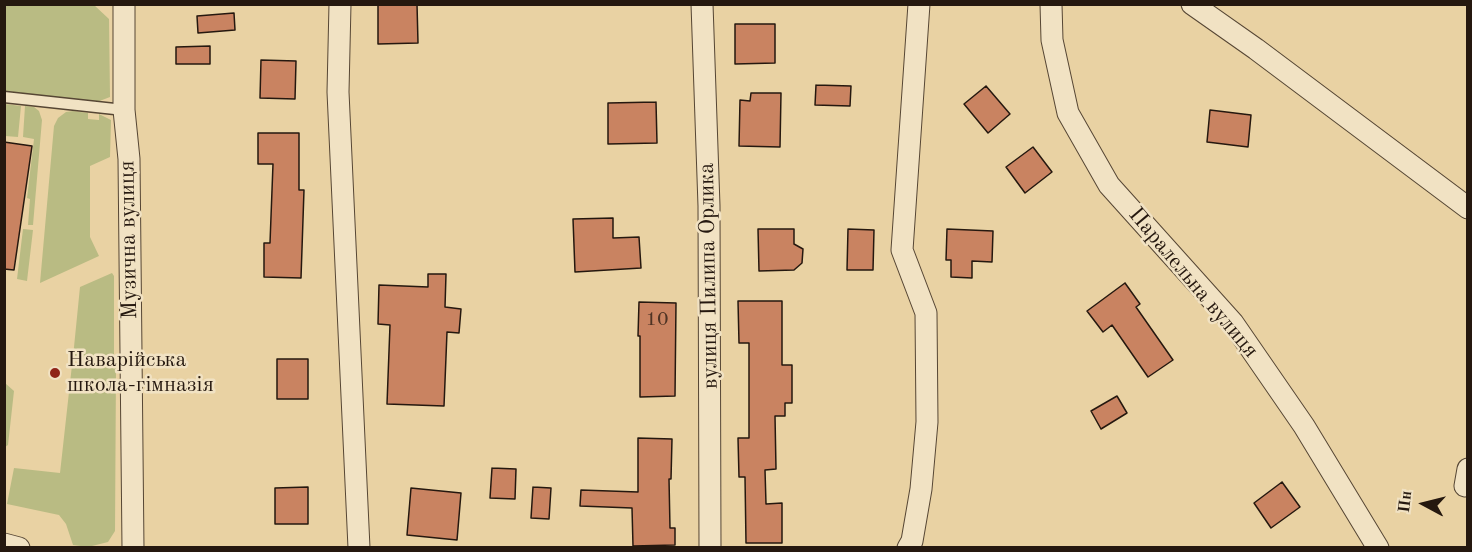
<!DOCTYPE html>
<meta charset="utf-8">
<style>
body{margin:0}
#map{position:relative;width:1472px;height:552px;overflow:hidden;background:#e9d2a3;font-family:"Old Standard TT",serif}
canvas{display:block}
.frame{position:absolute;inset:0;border:6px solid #25180f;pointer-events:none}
.north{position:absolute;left:1394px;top:474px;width:60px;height:60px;-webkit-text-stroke:4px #f1e2c3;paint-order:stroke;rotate:277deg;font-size:16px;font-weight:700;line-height:24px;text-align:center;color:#25180f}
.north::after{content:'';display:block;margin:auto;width:21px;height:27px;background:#25180f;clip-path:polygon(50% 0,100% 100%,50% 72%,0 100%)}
</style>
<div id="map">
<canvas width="1472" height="552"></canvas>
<div class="frame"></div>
<div class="north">Пн</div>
</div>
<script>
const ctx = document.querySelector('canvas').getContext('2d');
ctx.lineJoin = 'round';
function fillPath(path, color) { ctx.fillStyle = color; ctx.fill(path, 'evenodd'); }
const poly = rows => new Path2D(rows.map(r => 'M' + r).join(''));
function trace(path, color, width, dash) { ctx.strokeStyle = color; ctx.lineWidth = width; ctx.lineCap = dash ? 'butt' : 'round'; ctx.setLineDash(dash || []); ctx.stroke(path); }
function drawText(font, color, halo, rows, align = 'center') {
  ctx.font = font + ' "Old Standard TT",serif'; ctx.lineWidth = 5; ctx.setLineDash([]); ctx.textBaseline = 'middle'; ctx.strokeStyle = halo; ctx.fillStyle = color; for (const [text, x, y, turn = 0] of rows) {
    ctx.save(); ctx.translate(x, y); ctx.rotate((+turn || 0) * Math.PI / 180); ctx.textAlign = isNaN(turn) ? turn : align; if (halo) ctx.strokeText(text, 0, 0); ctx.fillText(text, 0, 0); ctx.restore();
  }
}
fillPath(poly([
 [5,5,94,5,109,19,110,97,97,102,5,91],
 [5,104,21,106,18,137,5,136],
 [25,106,34,107,39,111,42,120,33,225,28,225,30,199,27,198,34,139,23,137],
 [73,111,88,113,88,119,99,120,99,114,111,120,110,157,90,166,90,237,99,256,40,283,54,126,58,118,66,112],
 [23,229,33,230,27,281,17,279],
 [112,273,114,276,114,360,73,357,80,287],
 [72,365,116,368,115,531,108,542,88,547,73,545,66,524,59,515,7,504,14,468,60,473],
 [5,383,14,391,8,445,5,447]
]), '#b9bb83');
const building = poly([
 [378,4,417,4,418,43,378,44,378,4],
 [234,13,235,30,198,33,197,16,234,13],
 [735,24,775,24,775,63,735,64,735,24],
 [210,46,210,64,176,64,176,47,210,46],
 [261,60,296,61,295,99,260,98,261,60],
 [816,85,851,86,850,106,815,105,816,85],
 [986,86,1010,114,988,133,964,104,986,86],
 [751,93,781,93,780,147,739,146,740,100,750,101,751,93],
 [656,102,657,143,608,144,608,103,656,102],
 [1210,110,1251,115,1248,147,1207,142,1210,110],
 [258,133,299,133,299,190,304,190,301,278,264,277,264,243,270,243,273,164,258,164,258,133],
 [4,142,32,146,14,270,4,269,4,142],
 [1033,147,1052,172,1025,193,1006,167,1033,147],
 [613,218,613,238,639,237,641,268,575,272,573,219,613,218],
 [758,229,794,229,794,244,803,249,802,263,794,270,759,271,758,229],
 [848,229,874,230,873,270,847,270,848,229],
 [947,229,993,231,992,262,972,261,972,278,951,277,951,260,946,260,947,229],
 [428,274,446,274,445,307,461,309,459,333,447,332,444,406,387,404,390,325,378,324,379,285,428,287,428,274],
 [1125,283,1140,304,1136,307,1173,360,1148,377,1112,325,1103,332,1087,311,1125,283],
 [738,301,782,301,782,365,792,365,792,403,785,403,785,416,775,416,776,469,765,470,766,504,782,503,782,543,746,543,745,477,739,477,738,438,749,438,749,343,739,343,738,301],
 [639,302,676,303,675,396,640,397,640,336,638,336,639,302],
 [277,359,308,359,308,399,277,399,277,359],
 [1117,396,1127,413,1101,429,1091,411,1117,396],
 [638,438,672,439,671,479,669,479,670,528,675,528,675,545,633,546,632,508,580,506,581,490,638,492,638,438],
 [492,468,516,469,515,499,490,498,492,468],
 [1282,482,1300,507,1271,528,1254,503,1282,482],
 [308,487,308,524,275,524,275,488,308,487],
 [533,487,551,488,549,519,531,518,533,487],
 [411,488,461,493,457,540,407,535,411,488]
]);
fillPath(building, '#c98361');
trace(building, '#25180f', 1.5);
const lane = poly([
 [4,97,124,110]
]);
const street = poly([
 [124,4,124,110,129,159,133,548],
 [340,4,338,92,359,548],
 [702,4,709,206,710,548],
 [1051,4,1052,40,1068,113,1109,185,1233,323,1304,426,1378,548],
 [1192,4,1256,49,1468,208],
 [1465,486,1468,469],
 [4,544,19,548],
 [908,548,912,541,921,489,927,422,926,313,902,250,919,4]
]);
trace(lane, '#564634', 13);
trace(street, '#564634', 23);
trace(lane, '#f1e2c3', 10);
trace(street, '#f1e2c3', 21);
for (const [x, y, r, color] of [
 [55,373,6,"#8f2418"]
]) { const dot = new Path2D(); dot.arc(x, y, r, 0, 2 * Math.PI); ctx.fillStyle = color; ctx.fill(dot); trace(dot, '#f1e2c3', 2); }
drawText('20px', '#4e3324', null, [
 ["10",657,320]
]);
drawText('22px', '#25180f', '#f1e2c3', [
 ["Музична вулиця",129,240,-91],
 ["вулиця Пилипа Орлика",709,276,-91],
 ["Паралельна вулиця",1193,283,50]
]);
drawText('22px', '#25180f', '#f1e2c3', [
 ["Наварійська",67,360],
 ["школа-гімназія",67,385]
], 'left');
</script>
